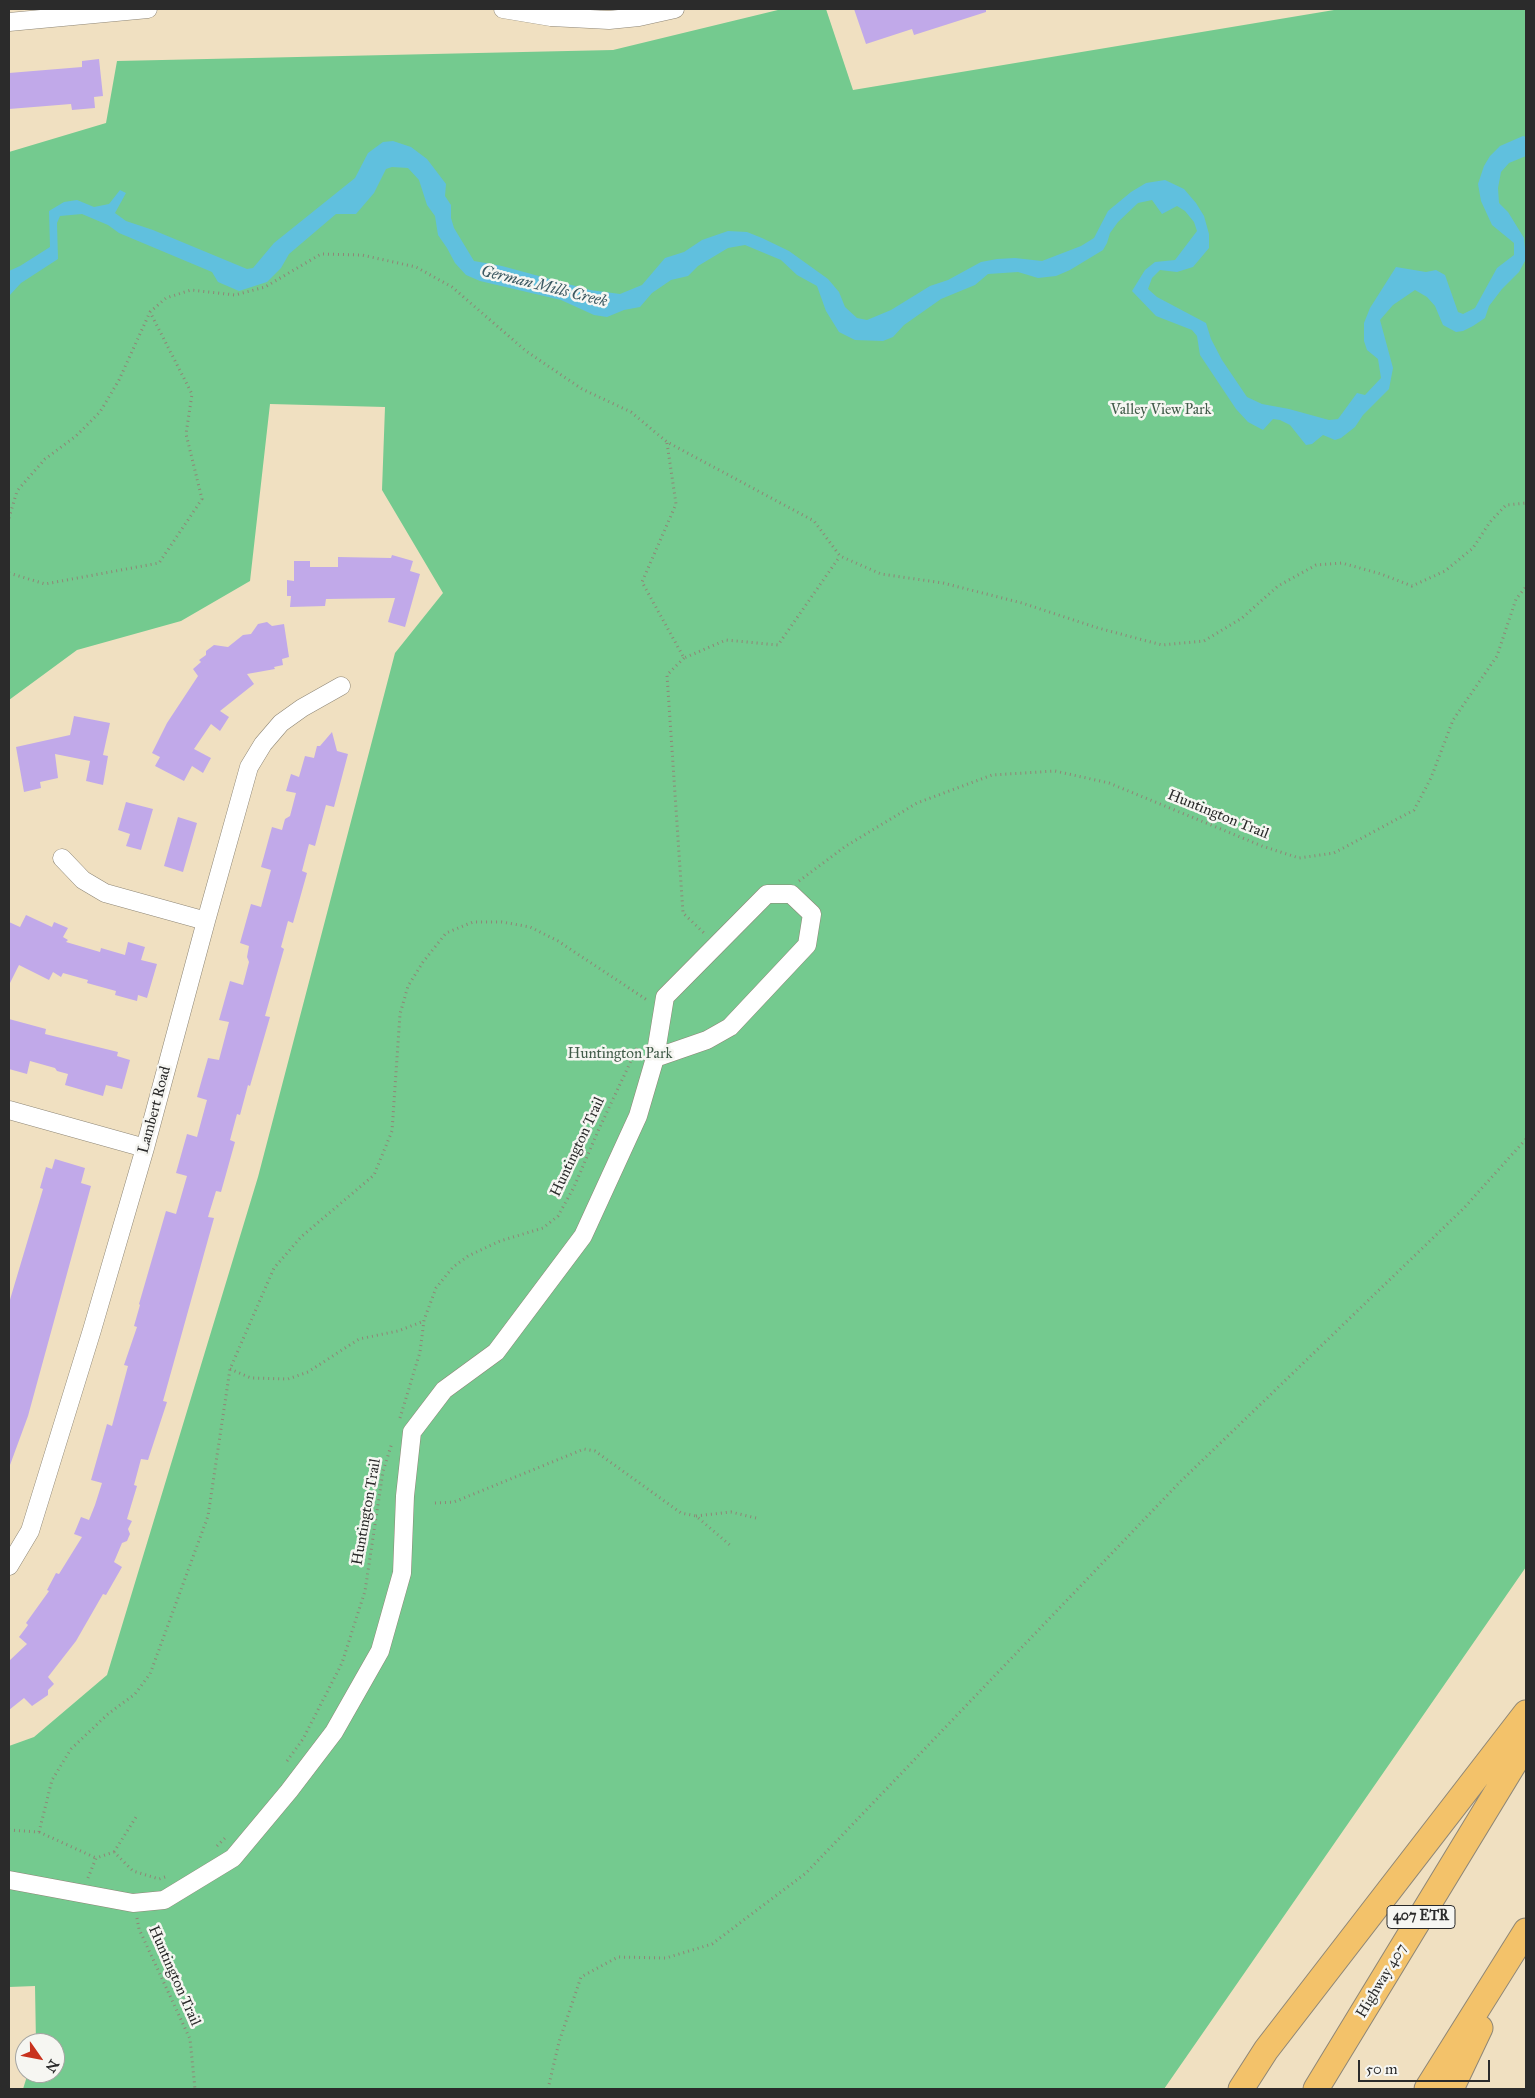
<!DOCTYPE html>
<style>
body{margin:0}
#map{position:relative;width:1535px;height:2098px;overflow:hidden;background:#f0e0c1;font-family:"IM FELL Great Primer",serif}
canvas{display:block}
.frame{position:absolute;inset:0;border:10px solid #2b2b2b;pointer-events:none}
.north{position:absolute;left:15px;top:2033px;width:50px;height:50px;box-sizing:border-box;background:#f6f6f2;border:1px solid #a5a5a2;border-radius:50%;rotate:123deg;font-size:14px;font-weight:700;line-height:20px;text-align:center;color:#2b2b2b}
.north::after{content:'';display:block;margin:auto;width:18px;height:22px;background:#c8321e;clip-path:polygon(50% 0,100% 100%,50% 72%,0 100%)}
.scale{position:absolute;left:1358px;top:2060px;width:132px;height:22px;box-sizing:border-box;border:2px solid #2b2b2b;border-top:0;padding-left:6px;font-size:15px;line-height:18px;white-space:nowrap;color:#2b2b2b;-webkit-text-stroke:4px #f6f6f2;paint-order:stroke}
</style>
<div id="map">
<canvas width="1535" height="2098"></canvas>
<div class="frame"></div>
<div class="north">N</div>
<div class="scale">50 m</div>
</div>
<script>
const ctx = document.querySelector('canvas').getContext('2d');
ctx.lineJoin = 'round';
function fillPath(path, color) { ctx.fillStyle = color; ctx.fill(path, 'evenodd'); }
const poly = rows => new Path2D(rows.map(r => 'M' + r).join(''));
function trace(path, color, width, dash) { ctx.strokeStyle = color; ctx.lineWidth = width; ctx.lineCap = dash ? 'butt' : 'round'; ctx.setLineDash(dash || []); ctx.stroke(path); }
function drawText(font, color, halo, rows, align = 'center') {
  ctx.font = font + ' "IM FELL Great Primer",serif'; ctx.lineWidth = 5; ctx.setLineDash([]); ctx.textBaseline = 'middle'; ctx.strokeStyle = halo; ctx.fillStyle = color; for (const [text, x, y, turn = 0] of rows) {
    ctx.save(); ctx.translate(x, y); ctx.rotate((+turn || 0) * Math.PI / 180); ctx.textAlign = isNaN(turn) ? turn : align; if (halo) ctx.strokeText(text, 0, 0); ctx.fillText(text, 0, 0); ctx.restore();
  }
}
fillPath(poly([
 [782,9,826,9,853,90,1340,9,1374,10,1376,9,1526,9,1526,1567,1164,2089,23,2089,28,2073,55,2073,55,2043,36,2043,35,1986,9,1987,9,1746,34,1737,107,1675,258,1177,395,653,443,593,382,490,385,407,270,404,250,581,181,621,77,650,9,700,9,152,106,123,117,61,613,50]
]), '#74ca8f');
fillPath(poly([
 [1523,136,1526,137,1526,156,1509,163,1501,172,1498,188,1499,203,1508,212,1524,238,1526,259,1519,272,1502,289,1489,306,1485,318,1473,326,1463,331,1456,332,1443,325,1435,306,1427,297,1415,290,1393,305,1380,320,1393,368,1389,389,1363,415,1355,427,1341,438,1335,440,1323,435,1312,444,1306,445,1290,425,1280,420,1273,419,1263,430,1248,422,1236,409,1200,355,1197,336,1192,330,1156,316,1132,291,1145,270,1155,262,1175,260,1197,231,1194,222,1185,211,1177,206,1162,214,1152,200,1138,203,1118,222,1110,233,1107,243,1103,250,1070,270,1056,276,1038,278,1018,272,988,274,975,285,941,299,904,325,893,337,883,341,855,340,839,332,826,311,817,286,797,275,781,260,745,245,728,248,698,266,688,276,671,280,652,293,640,307,624,310,607,317,594,315,561,300,480,281,466,275,455,263,447,248,438,235,435,216,427,205,419,180,408,168,392,167,386,169,374,193,356,214,336,214,289,254,281,268,267,282,239,291,218,282,212,272,119,233,108,225,82,214,60,216,57,223,58,259,21,283,9,296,9,271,20,266,50,247,49,211,64,202,77,200,94,207,109,204,120,190,126,193,115,213,126,221,153,230,247,269,253,268,274,243,355,178,368,153,383,142,393,141,411,147,427,159,446,184,445,196,451,205,451,218,454,228,474,261,502,266,590,290,620,294,642,285,665,258,684,252,702,240,728,231,747,232,762,238,789,251,828,279,839,292,845,307,857,318,867,320,891,310,930,286,948,280,981,262,997,259,1015,258,1042,261,1081,246,1094,238,1108,211,1131,192,1146,183,1165,180,1184,189,1196,203,1204,216,1209,234,1209,248,1193,267,1177,272,1160,270,1152,278,1148,289,1157,297,1206,323,1211,339,1222,360,1247,397,1262,404,1289,409,1329,420,1338,419,1357,393,1365,395,1381,378,1378,359,1367,350,1364,341,1364,323,1370,308,1396,267,1426,272,1436,270,1445,275,1458,312,1463,314,1475,308,1497,268,1514,255,1514,243,1492,225,1481,201,1478,184,1484,166,1490,156,1500,146]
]), '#60c0de');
fillPath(poly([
 [854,9,986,9,986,12,914,35,912,29,866,44],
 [99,59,103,96,94,97,95,108,72,110,71,104,9,109,9,73,82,67,82,61],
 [392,555,413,561,410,571,420,574,405,627,388,622,395,598,326,599,325,606,290,607,291,596,287,596,287,580,294,581,294,561,310,561,310,567,338,567,338,557,391,558],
 [267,622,272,626,284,624,289,657,282,659,283,665,274,667,275,669,247,674,254,684,220,711,229,717,220,731,211,724,194,749,211,758,203,773,192,766,184,781,155,766,160,757,152,753,167,723,198,676,193,669,201,662,199,660,206,655,206,651,214,645,228,647,243,635,251,634,258,624],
 [74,716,110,723,103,755,108,756,103,785,86,781,90,761,55,754,58,778,40,782,41,788,24,792,16,747,70,735],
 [332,732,337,751,348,754,334,807,326,805,315,846,309,844,302,871,307,873,293,923,288,921,281,947,284,949,265,1016,270,1017,250,1086,248,1085,240,1115,237,1114,230,1140,235,1142,221,1192,216,1191,208,1217,214,1218,163,1401,167,1402,148,1460,141,1459,134,1485,137,1486,127,1519,132,1521,128,1529,130,1534,127,1541,122,1543,114,1562,122,1567,106,1595,103,1594,76,1641,48,1677,54,1684,48,1690,48,1695,32,1706,24,1698,9,1710,9,1661,27,1644,19,1637,28,1625,26,1623,49,1591,47,1590,56,1573,59,1574,82,1537,74,1534,81,1517,89,1520,95,1505,102,1483,91,1480,107,1424,112,1426,128,1366,124,1365,137,1327,134,1326,140,1305,139,1304,166,1211,176,1214,187,1176,176,1173,187,1134,197,1137,207,1100,197,1097,202,1079,208,1058,219,1060,229,1022,219,1020,230,981,243,985,249,962,247,957,249,946,240,943,251,904,261,907,271,870,261,867,272,827,282,830,285,819,290,816,296,793,286,791,291,774,299,777,305,756,314,758,317,746,320,746],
 [126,802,153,809,141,850,126,846,130,834,118,830],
 [178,817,197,823,183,872,164,866],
 [26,915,52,927,54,922,68,928,63,937,68,940,66,942,100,952,101,948,125,955,128,942,145,947,141,960,157,964,147,998,138,995,137,1001,115,995,116,991,87,983,88,980,63,973,61,977,53,972,49,980,19,965,9,985,9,922,20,927],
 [9,1019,46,1029,45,1034,118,1052,117,1056,130,1060,122,1089,106,1085,103,1096,65,1085,68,1074,57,1071,55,1068,30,1061,27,1074,9,1069],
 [55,1159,85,1168,81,1183,91,1186,28,1416,10,1465,9,1464,9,1303,43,1189,40,1188,46,1167,52,1169]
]), '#c1a9e9');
const minor = poly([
 [503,9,551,17,609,20,639,17,675,9],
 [9,22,148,9],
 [62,858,83,880,105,893,206,921],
 [9,1110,145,1148],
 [9,1566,30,1531,92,1330,145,1148,206,921,249,767,263,744,281,723,302,708,341,686],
 [9,1880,133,1903,164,1900,233,1858,289,1791,334,1732,380,1651,402,1573,405,1496,412,1432,444,1390,496,1352,583,1236,638,1116,655,1058,665,997,767,894,791,894,812,914,807,945,730,1027,707,1040,655,1058]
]);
const highway = poly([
 [1241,2089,1266,2050,1526,1713],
 [1316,2089,1526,1744],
 [1427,2089,1526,1931],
 [1451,2089,1480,2028]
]);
trace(minor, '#8e8676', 19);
trace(highway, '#8e8676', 27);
trace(poly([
 [667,443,676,504,642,582,684,658,726,640,778,645,840,556],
 [9,518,17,491,45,459,76,436,100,412,119,380,150,312,166,298,191,290,235,295,265,287,321,254,362,255,416,267,452,287,526,351,582,389,631,412,667,442,814,521,840,556,881,574,943,583,1022,603,1098,628,1162,645,1204,641,1242,618,1278,586,1316,565,1342,563,1381,574,1412,586,1445,571,1473,548,1490,522,1506,505,1526,503],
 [9,573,45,584,159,563,202,499,186,434,192,394,150,312],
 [684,658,667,675,683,913,704,933],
 [799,881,846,846,917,803,992,775,1055,771,1109,783,1262,846,1299,858,1334,853,1414,810,1431,778,1453,720,1497,656,1516,599,1526,587],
 [230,1369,251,1378,288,1379,308,1372,359,1339,398,1331,424,1321],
 [400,1418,420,1352,424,1320,436,1288,453,1267,468,1256,500,1241,543,1228,558,1216,574,1187,598,1131,638,1046],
 [435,1503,454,1502,584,1449,595,1451,681,1513,696,1516,731,1546],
 [696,1516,731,1512,756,1518],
 [287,1761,303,1739,342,1663,365,1591,383,1471,392,1443],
 [9,1830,39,1832,52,1780,71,1749,108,1714,135,1694,150,1674,208,1516,230,1369,274,1268,301,1237,374,1175,392,1131,400,1014,408,986,423,962,446,933,473,922,502,922,530,927,558,941,647,1000],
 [39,1832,96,1858],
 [217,1846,227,1836],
 [114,1852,136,1817],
 [88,1878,96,1858,114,1852,133,1871,159,1879,168,1876],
 [137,1918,139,1929,190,2039,195,2089],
 [548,2089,559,2042,581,1977,618,1957,666,1958,712,1944,806,1873,1180,1482,1464,1208,1526,1139]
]), '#8e8676', 3, [1, 4]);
trace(minor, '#fff', 18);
trace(highway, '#f3c26a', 25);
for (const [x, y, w] of [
 [1421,1917,68]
]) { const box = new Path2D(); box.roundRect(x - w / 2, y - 11.5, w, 23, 4); ctx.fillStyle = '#f6f6f2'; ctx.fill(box); trace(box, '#2b2b2b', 1); }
drawText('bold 14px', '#2b2b2b', null, [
 ["407 ETR",1421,1917]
]);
drawText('15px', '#415b49', '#f6f6f2', [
 ["Valley View Park",1161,410],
 ["Huntington Park",620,1054]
]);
drawText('15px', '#2b2b2b', '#f6f6f2', [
 ["Huntington Trail",1218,815,22],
 ["Lambert Road",155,1110,-75],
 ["Huntington Trail",578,1147,-65],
 ["Huntington Trail",367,1512,-80],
 ["Huntington Trail",174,1976,66],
 ["Highway 407",1382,1981,-59]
]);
drawText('italic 16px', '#3b5861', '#f6f6f2', [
 ["German Mills Creek",544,287,14]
]);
</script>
